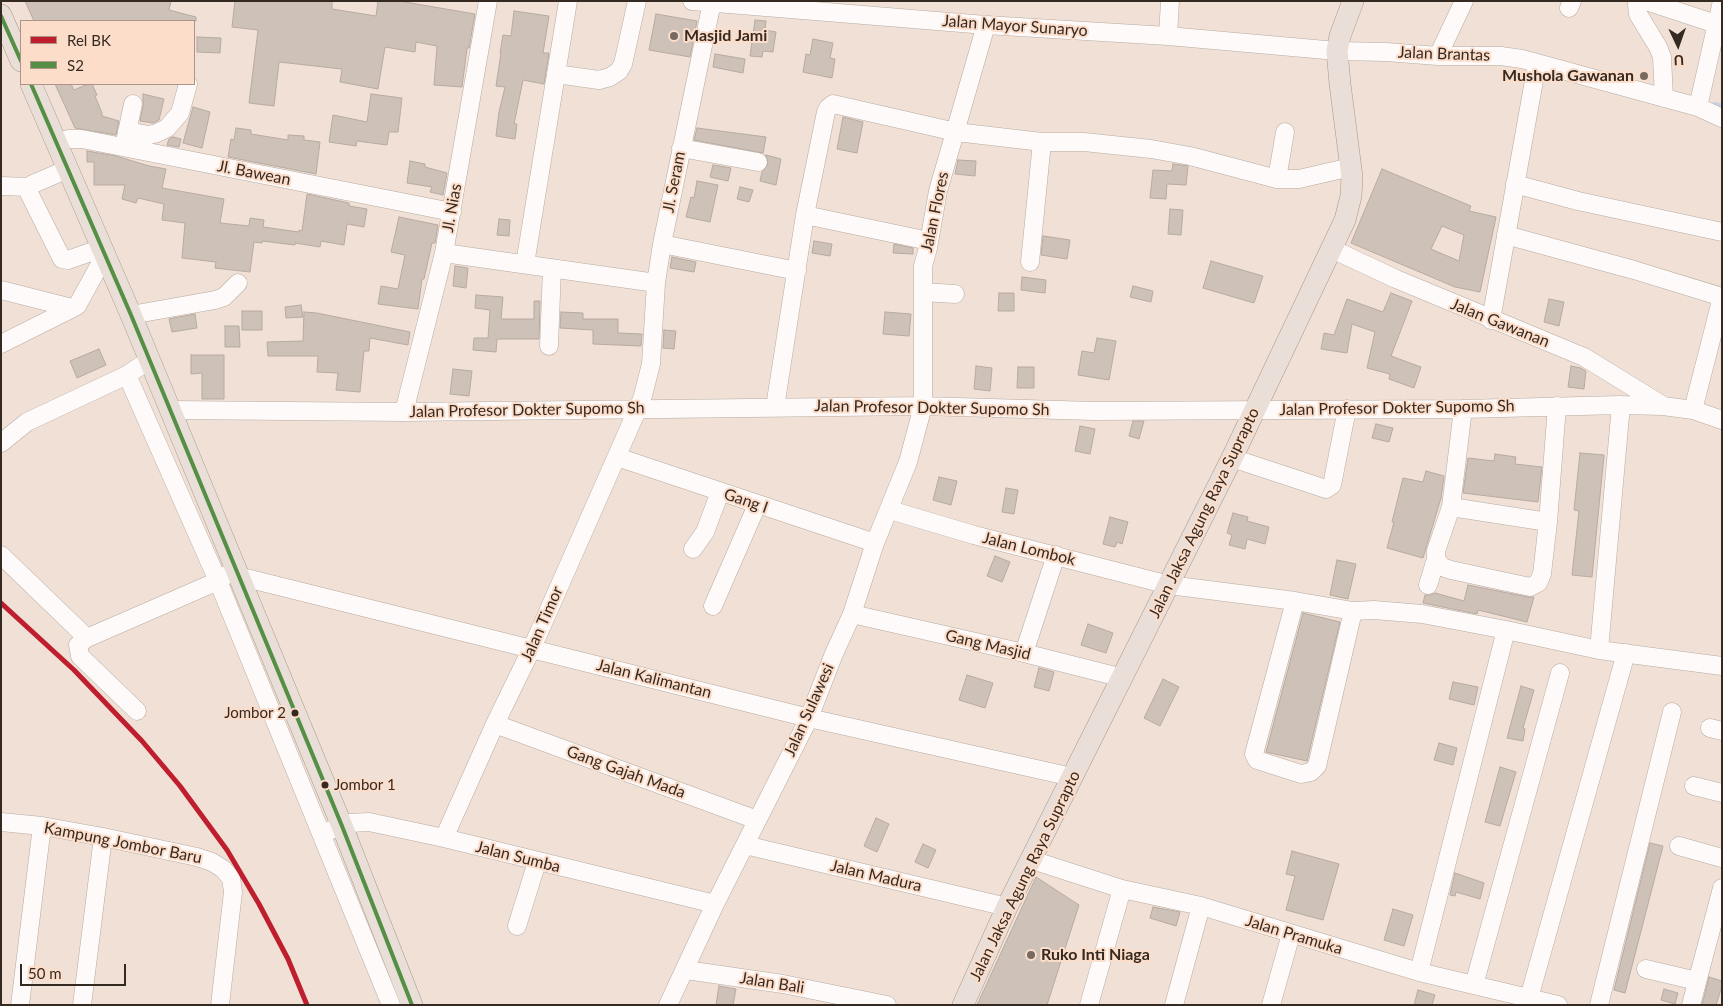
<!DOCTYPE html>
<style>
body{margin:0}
#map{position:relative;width:1723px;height:1006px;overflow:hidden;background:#f0e0d5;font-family:Lato,sans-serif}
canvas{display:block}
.frame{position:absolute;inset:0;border:2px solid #352a22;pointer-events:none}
.legend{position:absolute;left:20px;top:20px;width:175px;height:65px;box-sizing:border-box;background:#fcddc9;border:1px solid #ac9586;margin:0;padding:6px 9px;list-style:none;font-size:15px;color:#352a22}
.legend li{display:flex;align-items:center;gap:10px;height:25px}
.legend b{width:25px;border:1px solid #ac9586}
.north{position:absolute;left:1653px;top:20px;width:50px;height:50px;-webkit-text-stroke:4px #fcddc9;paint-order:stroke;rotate:177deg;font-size:14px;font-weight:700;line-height:20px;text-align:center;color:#352a22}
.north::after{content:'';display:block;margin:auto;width:18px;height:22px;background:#352a22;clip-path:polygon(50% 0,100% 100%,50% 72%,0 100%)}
.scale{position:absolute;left:20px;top:964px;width:106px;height:22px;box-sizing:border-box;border:2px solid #352a22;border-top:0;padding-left:6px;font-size:15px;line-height:18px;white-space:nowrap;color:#352a22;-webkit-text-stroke:4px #fcddc9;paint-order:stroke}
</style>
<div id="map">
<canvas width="1723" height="1006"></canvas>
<div class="frame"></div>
<ul class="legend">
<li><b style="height:6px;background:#be1e2d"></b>Rel BK</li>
<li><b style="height:6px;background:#548f45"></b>S2</li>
</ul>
<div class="north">U</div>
<div class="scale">50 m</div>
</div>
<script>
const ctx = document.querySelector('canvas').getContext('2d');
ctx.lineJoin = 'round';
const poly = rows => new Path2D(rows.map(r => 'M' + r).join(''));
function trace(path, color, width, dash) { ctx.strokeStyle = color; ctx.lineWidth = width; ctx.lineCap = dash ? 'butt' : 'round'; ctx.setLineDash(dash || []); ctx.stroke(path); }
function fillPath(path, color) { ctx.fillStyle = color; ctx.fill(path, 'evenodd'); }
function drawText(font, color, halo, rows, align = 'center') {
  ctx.font = font + ' Lato,sans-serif'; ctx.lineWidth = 4; ctx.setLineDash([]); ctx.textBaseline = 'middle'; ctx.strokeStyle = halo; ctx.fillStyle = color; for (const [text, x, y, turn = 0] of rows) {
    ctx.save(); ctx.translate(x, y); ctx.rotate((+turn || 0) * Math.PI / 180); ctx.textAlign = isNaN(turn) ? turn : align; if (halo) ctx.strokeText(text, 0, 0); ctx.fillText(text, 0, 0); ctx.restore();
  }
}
trace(poly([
 [1715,104,1722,106]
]), '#c9d1e6', 4.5);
const building = poly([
 [25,1,171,1,169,10,196,17,196,21,34,21,25,1],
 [235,1,332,1,332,9,376,16,378,1,399,1,475,14,469,48,467,48,462,87,434,85,437,46,416,42,415,52,385,47,378,89,340,82,342,69,279,62,274,106,249,103,258,30,232,27,235,1],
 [514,11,549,16,543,53,549,53,544,84,523,80,514,124,517,124,515,139,496,136,499,112,505,87,496,86,501,53,500,53,503,35,511,36,514,11],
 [656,14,697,21,690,57,649,50,656,14],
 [755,20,766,21,765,30,776,32,773,52,763,51,762,57,750,56,755,20],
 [197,37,221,38,220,53,197,52,197,37],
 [813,39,833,43,830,58,835,59,832,78,803,72,806,54,810,55,813,39],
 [715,54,745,59,743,73,713,67,715,54],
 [55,84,71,84,74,90,88,84,92,84,97,95,95,96,102,113,102,116,119,121,116,135,75,128,55,84],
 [143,94,164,99,159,120,153,123,140,121,143,106,143,94],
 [371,94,402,98,398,132,389,132,387,145,357,141,356,146,329,142,333,115,367,122,371,94],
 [193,107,210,112,202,148,183,143,193,107],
 [843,117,863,122,857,153,837,149,843,117],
 [236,128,251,130,251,134,288,140,288,135,304,136,304,140,320,142,316,174,228,157,231,139,234,140,236,128],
 [697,128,766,137,763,153,694,140,697,128],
 [173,137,181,139,179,147,167,145,169,139,173,137],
 [87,151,116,156,149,166,166,169,162,188,224,199,220,223,249,226,250,218,264,220,263,227,299,232,299,230,302,231,307,194,349,203,349,206,367,209,364,227,347,224,344,245,321,241,320,247,295,243,295,245,262,241,262,243,254,242,250,272,215,268,216,262,182,258,185,223,162,220,164,204,138,198,136,203,122,199,125,185,94,185,94,162,87,162,87,151],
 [766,155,781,159,776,185,760,181,762,172,768,164,766,155],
 [958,160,976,161,975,176,955,174,958,160],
 [410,161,425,164,425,167,447,173,443,195,430,192,432,187,407,183,410,161],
 [1173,164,1188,166,1186,185,1167,184,1166,199,1150,198,1153,170,1172,171,1173,164],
 [713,165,731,168,728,181,710,177,713,165],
 [1382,169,1471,206,1469,211,1496,217,1480,292,1455,287,1351,243,1382,169],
 [1442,226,1464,235,1459,261,1431,249,1442,226],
 [697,181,718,185,710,222,686,217,691,197,694,198,697,181],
 [740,187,753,190,749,202,737,199,740,187],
 [1170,209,1183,210,1181,235,1168,234,1170,209],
 [399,217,438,225,435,243,432,243,424,279,422,279,418,309,378,304,381,286,398,289,405,255,391,252,399,217],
 [499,219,510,220,509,236,497,235,499,219],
 [1043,236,1070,240,1067,259,1041,255,1043,236],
 [814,241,832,244,830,256,812,253,814,241],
 [894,244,913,248,913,254,893,253,894,244],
 [672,257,696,262,694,272,670,268,672,257],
 [1211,261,1263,276,1254,303,1203,288,1211,261],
 [455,266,468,268,466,288,453,286,455,266],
 [1022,277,1046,280,1045,293,1021,290,1022,277],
 [1133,286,1153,291,1151,302,1130,297,1133,286],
 [999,293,1014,293,1014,311,998,311,999,293],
 [1391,293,1412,301,1391,356,1421,367,1414,388,1389,379,1390,374,1367,368,1375,332,1352,324,1347,353,1321,349,1324,333,1334,335,1347,299,1383,312,1391,293],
 [476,295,503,297,501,319,534,319,534,301,540,301,539,339,497,339,496,352,473,350,474,338,488,338,490,310,475,308,476,295],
 [1549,299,1564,302,1559,326,1544,322,1549,299],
 [301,305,303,317,286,318,285,307,301,305],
 [242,311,262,311,262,330,242,330,242,311],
 [304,312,317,313,410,332,408,345,370,338,369,351,364,351,360,392,336,390,338,373,317,372,318,356,268,356,267,342,303,341,304,312],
 [561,312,583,313,583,319,618,319,618,333,642,334,641,346,593,344,593,330,560,328,561,312],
 [885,312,911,314,909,336,883,334,885,312],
 [195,314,197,328,172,332,169,319,195,314],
 [225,326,239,326,240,347,225,347,225,326],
 [664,330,676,331,674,349,663,348,664,330],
 [1097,338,1116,341,1109,380,1078,375,1082,351,1094,353,1097,338],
 [99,349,106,365,77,378,70,361,99,349],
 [191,355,224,355,224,399,202,399,202,373,191,374,191,355],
 [976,366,992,368,990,391,974,389,976,366],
 [1571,366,1581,368,1586,371,1584,389,1568,387,1571,366],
 [1018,367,1034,367,1034,388,1017,388,1018,367],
 [453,369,472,371,469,396,450,394,453,369],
 [1133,421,1144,421,1139,439,1129,436,1133,421],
 [1376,424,1393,428,1389,442,1372,438,1376,424],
 [1080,426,1095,429,1090,454,1075,451,1080,426],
 [1580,453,1604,455,1592,577,1572,575,1579,511,1574,510,1580,453],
 [1495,454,1516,457,1515,464,1542,467,1538,502,1463,493,1468,458,1494,461,1495,454],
 [1426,471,1444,476,1441,498,1423,558,1387,548,1394,522,1392,522,1403,478,1423,482,1426,471],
 [939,477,957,481,951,505,933,500,939,477],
 [1006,488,1018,490,1014,514,1002,512,1006,488],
 [1233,513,1248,517,1247,521,1269,527,1265,544,1247,539,1245,549,1229,545,1232,535,1227,533,1233,513],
 [1110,517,1128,522,1122,544,1117,542,1115,547,1103,544,1110,517],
 [995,556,1010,562,1002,582,987,576,995,556],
 [1337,560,1356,564,1348,599,1330,595,1337,560],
 [1468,585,1528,597,1534,597,1527,622,1478,610,1477,614,1423,603,1425,595,1431,595,1435,593,1464,601,1468,585],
 [1303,613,1340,622,1307,761,1266,752,1303,613],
 [1088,624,1113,633,1106,653,1081,645,1088,624],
 [1039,668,1054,672,1049,691,1034,687,1039,668],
 [967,675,993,683,985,708,959,700,967,675],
 [1163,679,1179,687,1160,726,1144,718,1163,679],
 [1453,682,1478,687,1474,705,1449,699,1453,682],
 [1521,686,1534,690,1523,728,1525,729,1523,741,1507,738,1521,686],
 [1439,743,1457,748,1453,765,1434,760,1439,743],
 [1500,767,1516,772,1500,826,1485,822,1500,767],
 [876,818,889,824,877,852,864,846,876,818],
 [1650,843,1663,846,1625,993,1614,990,1650,843],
 [923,844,936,850,928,868,915,862,923,844],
 [1292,851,1339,864,1323,920,1286,910,1295,876,1286,874,1292,851],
 [1455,873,1484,883,1480,899,1456,892,1455,896,1450,895,1455,873],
 [1036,877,1079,905,1047,1005,977,1005,1036,877],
 [1153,907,1180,912,1176,926,1150,918,1153,907],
 [1393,909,1413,915,1404,946,1384,940,1393,909],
 [1709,977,1722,981,1722,986,1716,1005,1702,1005,1709,977],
 [719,986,736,989,733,1005,716,1005,719,986],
 [1664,989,1678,993,1675,1004,1661,1000,1664,989],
 [1418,990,1435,995,1432,1005,1414,1005,1418,990]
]);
fillPath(building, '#cdc1b8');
trace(building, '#b7aaa2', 1);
const minor = poly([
 [692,1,986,25,1168,36,1337,51,1386,52,1438,56,1501,56,1522,59,1698,107,1722,118],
 [1638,1,1637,5,1638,14,1658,47,1662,57,1664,98],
 [1646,1,1716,24],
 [1569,8,1572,1],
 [1168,36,1170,1],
 [1438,56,1464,1],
 [556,74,599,80,610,77,619,71,623,64,637,1],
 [1698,107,1722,1],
 [127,131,149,135,157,133,167,128,180,113,188,84],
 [56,142,69,139,82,139,452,212],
 [125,142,133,104],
 [681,148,758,162],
 [68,169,33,184,29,187,29,193,62,259,68,260,102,248],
 [1277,179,1285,132],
 [1515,184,1578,201,1722,232],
 [1,186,29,187],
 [805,215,929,241],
 [1506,235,1634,270,1722,297],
 [662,244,797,271],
 [1332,249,1396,279,1584,357,1662,405],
 [444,253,656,283],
 [1030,262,1042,142],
 [525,264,568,1],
 [1,290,72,308],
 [923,292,955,294],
 [131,315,215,300,224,297,238,283],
 [1491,320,1537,64],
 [1,344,77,306,105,255],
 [549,346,552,268],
 [127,375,218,581,391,1005],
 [775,407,805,215,826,112,828,108,833,104,956,132,1042,142,1084,142,1151,149,1190,156,1277,179,1299,179,1351,167],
 [1463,409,1451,507,1436,551,1436,559,1442,567,1451,570,1530,587,1538,583,1542,574,1548,522,1557,406],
 [170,410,404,412,923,406,1094,411,1463,409,1621,405,1663,406,1693,410,1722,420],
 [1693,410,1722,297],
 [404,412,444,253,488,1],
 [1,443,27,422,127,375,149,360],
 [617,457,875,543],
 [1232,458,1326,489,1332,485,1347,409],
 [1451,507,1548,522],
 [890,510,974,535,1169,585,1295,601,1353,611,1374,610,1422,614,1506,630,1599,650,1722,666],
 [693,549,705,532,720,492],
 [1,555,87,638,218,581,228,574],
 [238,576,809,718,1072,777],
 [1428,585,1436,559],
 [1295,601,1254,754,1257,760,1301,774,1311,772,1317,766,1353,611],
 [713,606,757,505],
 [852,614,1024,653,1123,678],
 [87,638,78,645,80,656,137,711],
 [1599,650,1621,405],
 [1024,653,1056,555],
 [495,724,757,820],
 [1710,728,1722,731],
 [1694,786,1722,793],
 [1,822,42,826,103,837,197,857,212,862,223,869,231,878,233,892,220,1005],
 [331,830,350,823,369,822,444,838,715,904],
 [444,838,495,724,532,648,642,399,651,364,656,283,662,244,712,2],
 [745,845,1007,907],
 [1679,846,1722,858],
 [1032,860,1122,889,1201,906,1419,972,1558,1005],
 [517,926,537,862],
 [1646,969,1697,981],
 [686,970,783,984,887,1005],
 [1419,972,1506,630],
 [1474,985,1560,673],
 [1529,998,1626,653],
 [20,1005,42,826],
 [82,1005,103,837],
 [668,1005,715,904,809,718,833,656,852,614,875,543,908,462,923,406,923,266,928,248,938,191,986,25],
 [1089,1005,1122,889],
 [1174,1005,1201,906],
 [1271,1005,1291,934],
 [1599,1005,1672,712],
 [1691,1005,1722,888]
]);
const major = poly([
 [1,15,21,61],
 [31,84,131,315,342,826,412,1005],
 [963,1005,1007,907,1232,458,1345,220,1351,196,1352,177,1340,84,1337,51,1340,36,1353,1]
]);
trace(minor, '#b7aba2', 19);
trace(major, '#ad9788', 22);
trace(minor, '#fdfaf9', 18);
trace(major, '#e9ded8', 21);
trace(poly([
 [1,16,21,61],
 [31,84,131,315,342,826,412,1005]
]), '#548f45', 4);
trace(poly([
 [1,603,74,670,142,741,180,786,227,850,259,904,288,959,307,1005]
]), '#be1e2d', 5);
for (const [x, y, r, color] of [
 [674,36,5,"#766a61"],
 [1644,76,5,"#766a61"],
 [295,713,4.5,"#352a22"],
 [325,785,4.5,"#352a22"],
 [1031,955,5,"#766a61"]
]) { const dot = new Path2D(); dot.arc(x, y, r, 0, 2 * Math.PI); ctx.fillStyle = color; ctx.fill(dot); trace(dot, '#fcddc9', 2); }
drawText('15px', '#352a22', '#fcddc9', [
 ["Jombor 2",286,713],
 ["Jombor 1",334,785,"left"]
], 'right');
drawText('16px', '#352a22', '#fcddc9', [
 ["Jalan Mayor Sunaryo",1015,26,4],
 ["Jalan Brantas",1444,54,2],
 ["Jl. Bawean",254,173,11],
 ["Jl. Seram",674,182,-79],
 ["Jl. Nias",452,208,-80],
 ["Jalan Flores",935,212,-78],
 ["Jalan Gawanan",1500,323,22],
 ["Jalan Profesor Dokter Supomo Sh",932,408,1],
 ["Jalan Profesor Dokter Supomo Sh",1397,408,-1],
 ["Jalan Profesor Dokter Supomo Sh",527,410,-1],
 ["Gang I",746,501,19],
 ["Jalan Jaksa Agung Raya Suprapto",1204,513,-64],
 ["Jalan Lombok",1029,549,14],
 ["Jalan Timor",542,624,-66],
 ["Gang Masjid",988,645,13],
 ["Jalan Kalimantan",654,679,14],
 ["Jalan Sulawesi",809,710,-66],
 ["Gang Gajah Mada",626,772,20],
 ["Kampung Jombor Baru",123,843,11],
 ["Jalan Sumba",518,857,14],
 ["Jalan Madura",876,876,13],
 ["Jalan Jaksa Agung Raya Suprapto",1025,876,-64],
 ["Jalan Pramuka",1294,935,17],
 ["Jalan Bali",772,983,9]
]);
drawText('bold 16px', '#352a22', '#fcddc9', [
 ["Masjid Jami",684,36],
 ["Mushola Gawanan",1634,76,"right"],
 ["Ruko Inti Niaga",1041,955]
], 'left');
</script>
